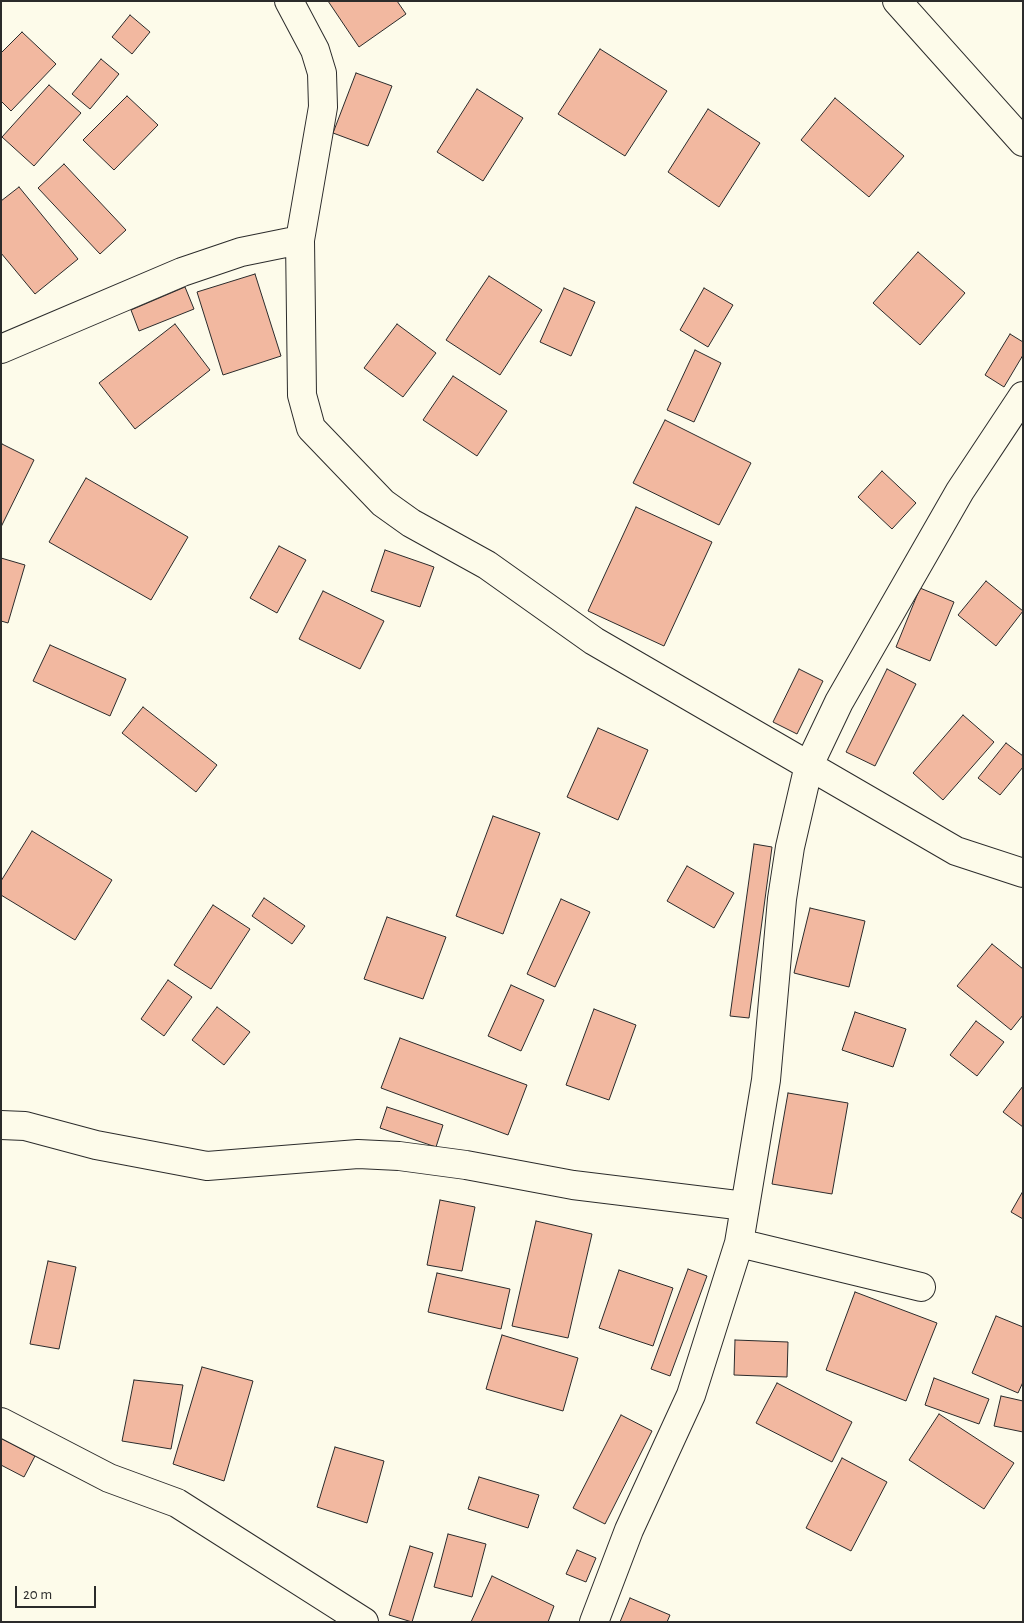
<!DOCTYPE html>
<style>
body{margin:0}
#map{position:relative;width:1024px;height:1623px;overflow:hidden;background:#fdfbea;font-family:"Alegreya Sans",sans-serif}
canvas{display:block}
.frame{position:absolute;inset:0;border:2px solid #2b2b2b;pointer-events:none}
.scale{position:absolute;left:15px;top:1586px;width:81px;height:22px;box-sizing:border-box;border:2px solid #2b2b2b;border-top:0;padding-left:6px;font-size:15px;line-height:18px;white-space:nowrap;color:#2b2b2b;-webkit-text-stroke:4px #fdfbea;paint-order:stroke}
</style>
<div id="map">
<canvas width="1024" height="1623"></canvas>
<div class="frame"></div>
<div class="scale">20 m</div>
</div>
<script>
const ctx = document.querySelector('canvas').getContext('2d');
ctx.lineJoin = 'round';
function fillPath(path, color) { ctx.fillStyle = color; ctx.fill(path, 'evenodd'); }
const poly = rows => new Path2D(rows.map(r => 'M' + r).join(''));
function trace(path, color, width, dash) { ctx.strokeStyle = color; ctx.lineWidth = width; ctx.lineCap = dash ? 'butt' : 'round'; ctx.setLineDash(dash || []); ctx.stroke(path); }
const building = poly([
 [328,1,397,1,406,14,359,47,328,1],
 [130,15,150,32,132,54,112,37,130,15],
 [22,32,56,64,11,111,1,101,1,53,22,32],
 [600,49,667,91,625,156,558,114,600,49],
 [101,59,119,74,90,109,72,94,101,59],
 [356,73,392,86,368,146,333,133,356,73],
 [49,85,81,113,34,166,2,137,49,85],
 [477,89,523,118,483,181,437,152,477,89],
 [127,96,158,125,114,170,83,140,127,96],
 [835,98,904,156,869,197,801,140,835,98],
 [708,109,760,143,719,207,668,172,708,109],
 [64,164,126,230,100,254,38,188,64,164],
 [19,187,78,259,35,294,1,253,1,201,19,187],
 [918,252,965,293,920,345,873,303,918,252],
 [255,274,281,356,223,375,197,292,255,274],
 [489,276,542,310,500,375,446,340,489,276],
 [185,287,194,309,139,331,131,310,185,287],
 [564,288,595,302,571,356,540,342,564,288],
 [704,288,733,305,708,347,680,330,704,288],
 [175,324,210,370,135,429,99,383,175,324],
 [397,324,436,353,403,397,364,368,397,324],
 [1010,334,1023,342,1023,355,1004,387,985,375,1010,334],
 [695,350,721,363,694,422,667,410,695,350],
 [453,376,507,411,477,456,423,420,453,376],
 [665,420,751,463,719,525,633,483,665,420],
 [2,444,34,460,1,527,1,446,2,444],
 [882,471,916,503,892,529,858,497,882,471],
 [86,478,188,537,151,600,49,542,86,478],
 [636,507,712,542,664,646,588,611,636,507],
 [279,546,306,560,277,613,250,598,279,546],
 [385,550,434,567,420,607,371,591,385,550],
 [1,558,25,565,8,623,1,621,1,558],
 [986,581,1023,611,996,646,958,615,986,581],
 [920,588,954,602,930,661,896,647,920,588],
 [323,591,384,621,360,669,299,639,323,591],
 [50,645,126,679,110,716,33,681,50,645],
 [799,669,823,681,797,734,773,722,799,669],
 [887,669,916,684,875,766,846,752,887,669],
 [143,707,217,765,196,792,122,733,143,707],
 [963,715,994,742,943,800,913,773,963,715],
 [598,728,648,750,618,820,567,797,598,728],
 [1006,743,1023,756,1023,767,1000,795,978,778,1006,743],
 [493,816,540,833,503,934,456,916,493,816],
 [32,831,112,880,75,940,1,895,1,881,32,831],
 [754,844,772,847,749,1018,730,1016,754,844],
 [687,866,734,893,714,928,667,901,687,866],
 [264,898,305,926,292,944,252,916,264,898],
 [561,899,590,912,555,987,527,974,561,899],
 [213,905,250,929,211,989,174,965,213,905],
 [810,908,865,921,849,987,794,973,810,908],
 [387,917,446,937,423,999,364,979,387,917],
 [992,944,1023,969,1023,1015,1011,1030,957,986,992,944],
 [168,980,192,997,164,1036,141,1019,168,980],
 [511,985,544,1000,521,1051,488,1036,511,985],
 [217,1007,250,1032,224,1065,192,1040,217,1007],
 [594,1009,636,1025,609,1100,566,1085,594,1009],
 [855,1012,906,1029,893,1067,842,1050,855,1012],
 [976,1021,1004,1042,977,1076,950,1055,976,1021],
 [400,1038,527,1085,508,1135,381,1088,400,1038],
 [1023,1086,1023,1127,1003,1112,1023,1086],
 [788,1093,848,1103,832,1194,772,1184,788,1093],
 [387,1107,443,1125,436,1147,380,1128,387,1107],
 [1023,1191,1023,1219,1011,1212,1023,1191],
 [440,1200,475,1207,462,1271,427,1265,440,1200],
 [536,1221,592,1234,568,1338,512,1326,536,1221],
 [48,1261,76,1267,59,1349,30,1344,48,1261],
 [688,1269,707,1276,670,1376,651,1369,688,1269],
 [619,1270,673,1288,653,1346,599,1328,619,1270],
 [437,1273,510,1289,501,1329,428,1312,437,1273],
 [855,1292,937,1323,906,1401,826,1370,855,1292],
 [996,1316,1023,1327,1023,1382,1018,1393,972,1373,996,1316],
 [502,1335,578,1358,563,1411,486,1389,502,1335],
 [735,1340,788,1342,787,1377,734,1375,735,1340],
 [202,1367,253,1381,224,1481,173,1464,202,1367],
 [934,1378,989,1399,979,1424,925,1405,934,1378],
 [134,1380,183,1385,171,1449,122,1441,134,1380],
 [777,1383,852,1422,832,1462,756,1423,777,1383],
 [1001,1396,1023,1401,1023,1432,994,1426,1001,1396],
 [939,1414,1014,1463,984,1509,909,1460,939,1414],
 [621,1415,652,1431,605,1524,573,1508,621,1415],
 [1,1438,35,1456,24,1477,1,1465,1,1438],
 [335,1447,384,1461,367,1523,317,1507,335,1447],
 [842,1458,887,1482,851,1551,806,1528,842,1458],
 [479,1477,539,1495,528,1528,468,1509,479,1477],
 [448,1534,486,1544,472,1597,434,1587,448,1534],
 [410,1546,433,1553,412,1622,389,1615,410,1546],
 [577,1550,596,1558,586,1582,566,1574,577,1550],
 [492,1576,554,1606,548,1622,471,1622,492,1576],
 [630,1598,670,1615,667,1622,620,1622,630,1598]
]);
fillPath(building, '#f2b8a0');
trace(building, '#2b2b2b', 1);
const minor = poly([
 [289,1,315,50,322,73,323,107,300,240,302,395,311,428,383,503,411,523,487,565,594,641,956,851,1023,873],
 [897,1,1023,142],
 [1,349,182,272,241,252,300,240],
 [1,1125,25,1126,96,1145,207,1166,358,1154,399,1156,466,1165,573,1185,745,1206],
 [739,1243,921,1287],
 [1,1422,109,1478,177,1503,364,1622],
 [594,1622,629,1530,691,1395,739,1243,766,1080,782,899,790,847,809,765,839,702,960,491,1023,396]
]);
trace(minor, '#2b2b2b', 30);
trace(minor, '#fdfbea', 28);
</script>
